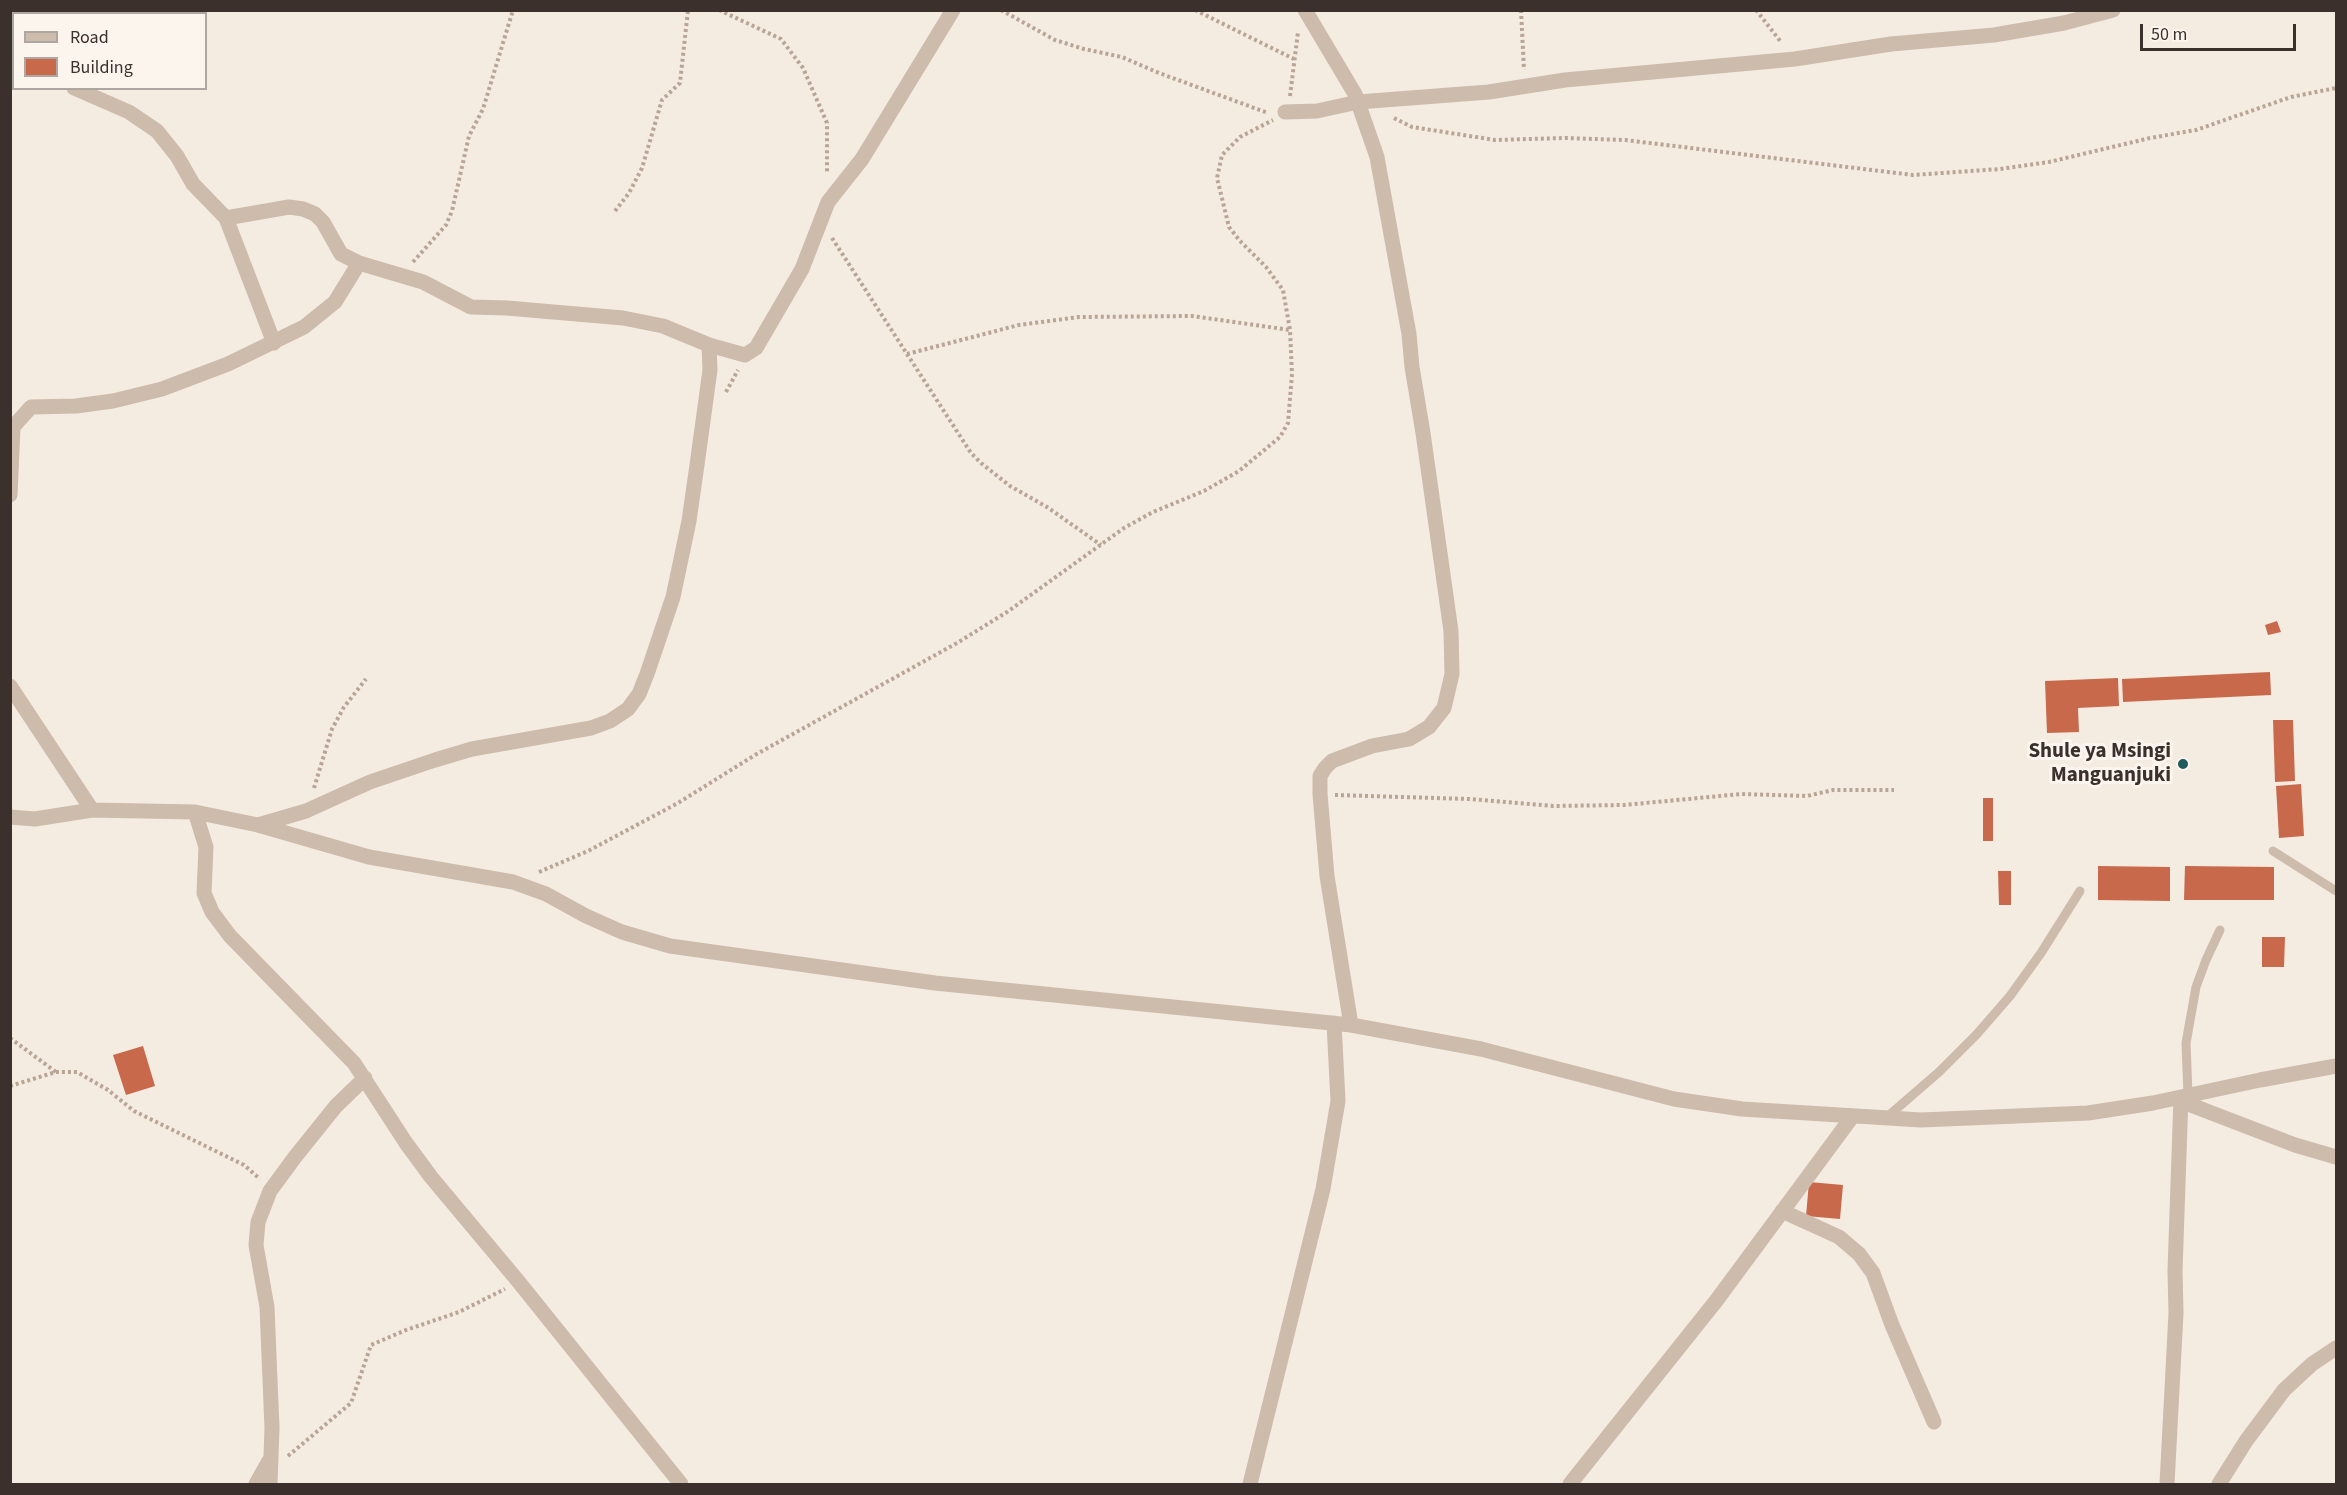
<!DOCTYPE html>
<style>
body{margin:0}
#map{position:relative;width:2347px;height:1495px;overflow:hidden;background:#f4ebe1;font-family:"Source Sans 3",sans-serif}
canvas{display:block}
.frame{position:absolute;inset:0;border:12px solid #3b302b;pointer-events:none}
.legend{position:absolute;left:12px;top:12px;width:195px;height:78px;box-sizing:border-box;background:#fbf5ee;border:2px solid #aea6a0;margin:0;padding:8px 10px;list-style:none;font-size:18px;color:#3b302b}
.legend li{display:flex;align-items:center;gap:12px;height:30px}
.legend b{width:30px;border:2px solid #aea6a0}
.scale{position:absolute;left:2140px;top:24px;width:156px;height:27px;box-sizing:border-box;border:3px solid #3b302b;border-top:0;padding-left:8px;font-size:18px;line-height:21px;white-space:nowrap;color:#3b302b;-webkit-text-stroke:4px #fbf5ee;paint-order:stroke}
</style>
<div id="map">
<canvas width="2347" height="1495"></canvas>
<div class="frame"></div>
<ul class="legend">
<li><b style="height:8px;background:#cdbbac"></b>Road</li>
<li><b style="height:16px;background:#c8694b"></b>Building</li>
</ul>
<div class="scale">50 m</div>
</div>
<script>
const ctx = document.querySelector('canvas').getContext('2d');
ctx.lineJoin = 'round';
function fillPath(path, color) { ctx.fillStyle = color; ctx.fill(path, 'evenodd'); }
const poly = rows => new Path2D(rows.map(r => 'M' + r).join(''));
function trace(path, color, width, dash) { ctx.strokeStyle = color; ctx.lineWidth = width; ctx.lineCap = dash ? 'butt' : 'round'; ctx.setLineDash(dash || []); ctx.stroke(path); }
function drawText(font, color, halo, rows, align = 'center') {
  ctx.font = font + ' "Source Sans 3",sans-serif'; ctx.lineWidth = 6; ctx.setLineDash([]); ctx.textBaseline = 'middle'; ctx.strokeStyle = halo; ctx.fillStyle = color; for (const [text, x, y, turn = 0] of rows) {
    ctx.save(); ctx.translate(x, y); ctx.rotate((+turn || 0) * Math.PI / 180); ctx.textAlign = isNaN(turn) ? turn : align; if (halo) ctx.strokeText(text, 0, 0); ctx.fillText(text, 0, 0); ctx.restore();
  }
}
fillPath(poly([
 [2277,621,2281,632,2268,635,2265,625],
 [2270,672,2271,695,2123,702,2122,679],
 [2118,678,2119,706,2078,708,2079,732,2047,733,2045,681],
 [2273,720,2293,720,2295,781,2275,782],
 [2301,784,2304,836,2279,838,2276,786],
 [1983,798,1993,798,1993,841,1983,841],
 [2098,866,2170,867,2170,901,2098,900],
 [2185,866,2274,867,2274,900,2184,900],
 [1998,871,2011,871,2011,905,1999,905],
 [2262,937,2285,937,2284,967,2262,967],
 [143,1046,155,1086,126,1095,113,1055],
 [1809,1182,1843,1185,1840,1219,1806,1216]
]), '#c8694b');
trace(poly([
 [719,10,781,39,803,68,827,123,827,173],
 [1001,10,1055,40,1084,49,1122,57,1159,73,1268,113],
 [1195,10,1294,59],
 [1521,10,1524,70],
 [1756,10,1781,42],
 [105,14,107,10],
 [1290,96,1298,32],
 [1394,118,1412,127,1495,140,1565,138,1625,140,1913,175,2000,169,2049,162,2150,138,2196,130,2291,97,2336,88],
 [615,211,629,193,642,168,662,100,680,83,688,10],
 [832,238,971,453,981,463,1010,486,1047,507,1101,545],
 [413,262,446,225,452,211,469,136,483,109,513,10],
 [907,354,1019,325,1079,317,1192,316,1290,330],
 [726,392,738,370],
 [314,788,332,729,344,707,366,679],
 [1335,795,1469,799,1553,806,1624,805,1741,794,1807,796,1833,790,1894,790],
 [539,872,588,851,678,803,755,755,957,643,1007,612,1124,528,1153,512,1204,491,1239,471,1280,437,1288,423,1292,374,1290,330,1283,290,1266,267,1240,241,1229,227,1217,178,1222,155,1240,137,1273,120],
 [10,1038,56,1072],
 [10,1086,56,1072,77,1072,108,1090,134,1111,244,1165,260,1179],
 [288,1456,351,1403,371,1345,406,1330,459,1312,505,1289]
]), '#b9a596', 4, [3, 3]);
trace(poly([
 [2273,851,2336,891],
 [2188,1095,2186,1043,2196,987,2206,960,2220,930],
 [1887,1117,1939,1072,1977,1034,2010,996,2041,953,2080,891]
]), '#cdbbac', 9);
trace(poly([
 [1305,10,1355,94,1377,157,1409,334,1412,367,1423,433,1451,631,1452,674,1444,708,1429,727,1409,739,1372,746,1332,761,1325,768,1320,776,1320,794,1327,876,1351,1025],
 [10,77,14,77],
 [74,88,129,112,157,131,177,156,193,184,226,218,274,343],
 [1285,112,1317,111,1358,102,1489,92,1565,80,1795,59,1891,44,1994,35,2064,23,2113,10],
 [226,218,289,207,303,209,315,214,323,222,341,254,359,263,423,282,471,307,507,308,623,318,663,326,709,345,745,355,756,348,802,269,828,202,862,159,953,10],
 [10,495,13,427,31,407,76,406,113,401,162,389,228,364,304,327,335,302,359,263],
 [10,686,92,810],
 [195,812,206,847,204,893,212,912,230,936,354,1063,406,1143,431,1177,518,1281,681,1484],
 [10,817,35,819,92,810,195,812,258,825,369,857,513,882,546,894,586,916,622,932,670,946,935,983,1351,1025,1481,1049,1674,1099,1742,1109,1921,1120,2088,1113,2153,1103,2260,1080,2336,1066],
 [258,825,306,811,370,782,435,760,472,749,591,728,610,721,628,709,639,694,647,674,673,597,689,521,697,465,710,370,709,345],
 [2183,1102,2295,1145,2336,1157],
 [1782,1211,1839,1237,1859,1254,1873,1273,1892,1325,1934,1422],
 [256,1484,269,1461],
 [270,1484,272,1428,267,1307,256,1245,258,1222,270,1191,295,1157,336,1106,365,1078],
 [1250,1484,1323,1189,1338,1101,1334,1023],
 [1570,1484,1716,1301,1852,1117],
 [2167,1484,2176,1313,2175,1271,2181,1097],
 [2219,1484,2246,1441,2284,1390,2312,1364,2336,1348]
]), '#cdbbac', 15);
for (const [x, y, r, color] of [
 [2183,764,6,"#1f5a5e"]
]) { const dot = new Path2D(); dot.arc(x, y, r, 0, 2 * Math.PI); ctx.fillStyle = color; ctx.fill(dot); trace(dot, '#fbf5ee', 2); }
drawText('bold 21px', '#3b302b', '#fbf5ee', [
 ["Shule ya Msingi",2171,752],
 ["Manguanjuki",2171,776]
], 'right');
</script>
